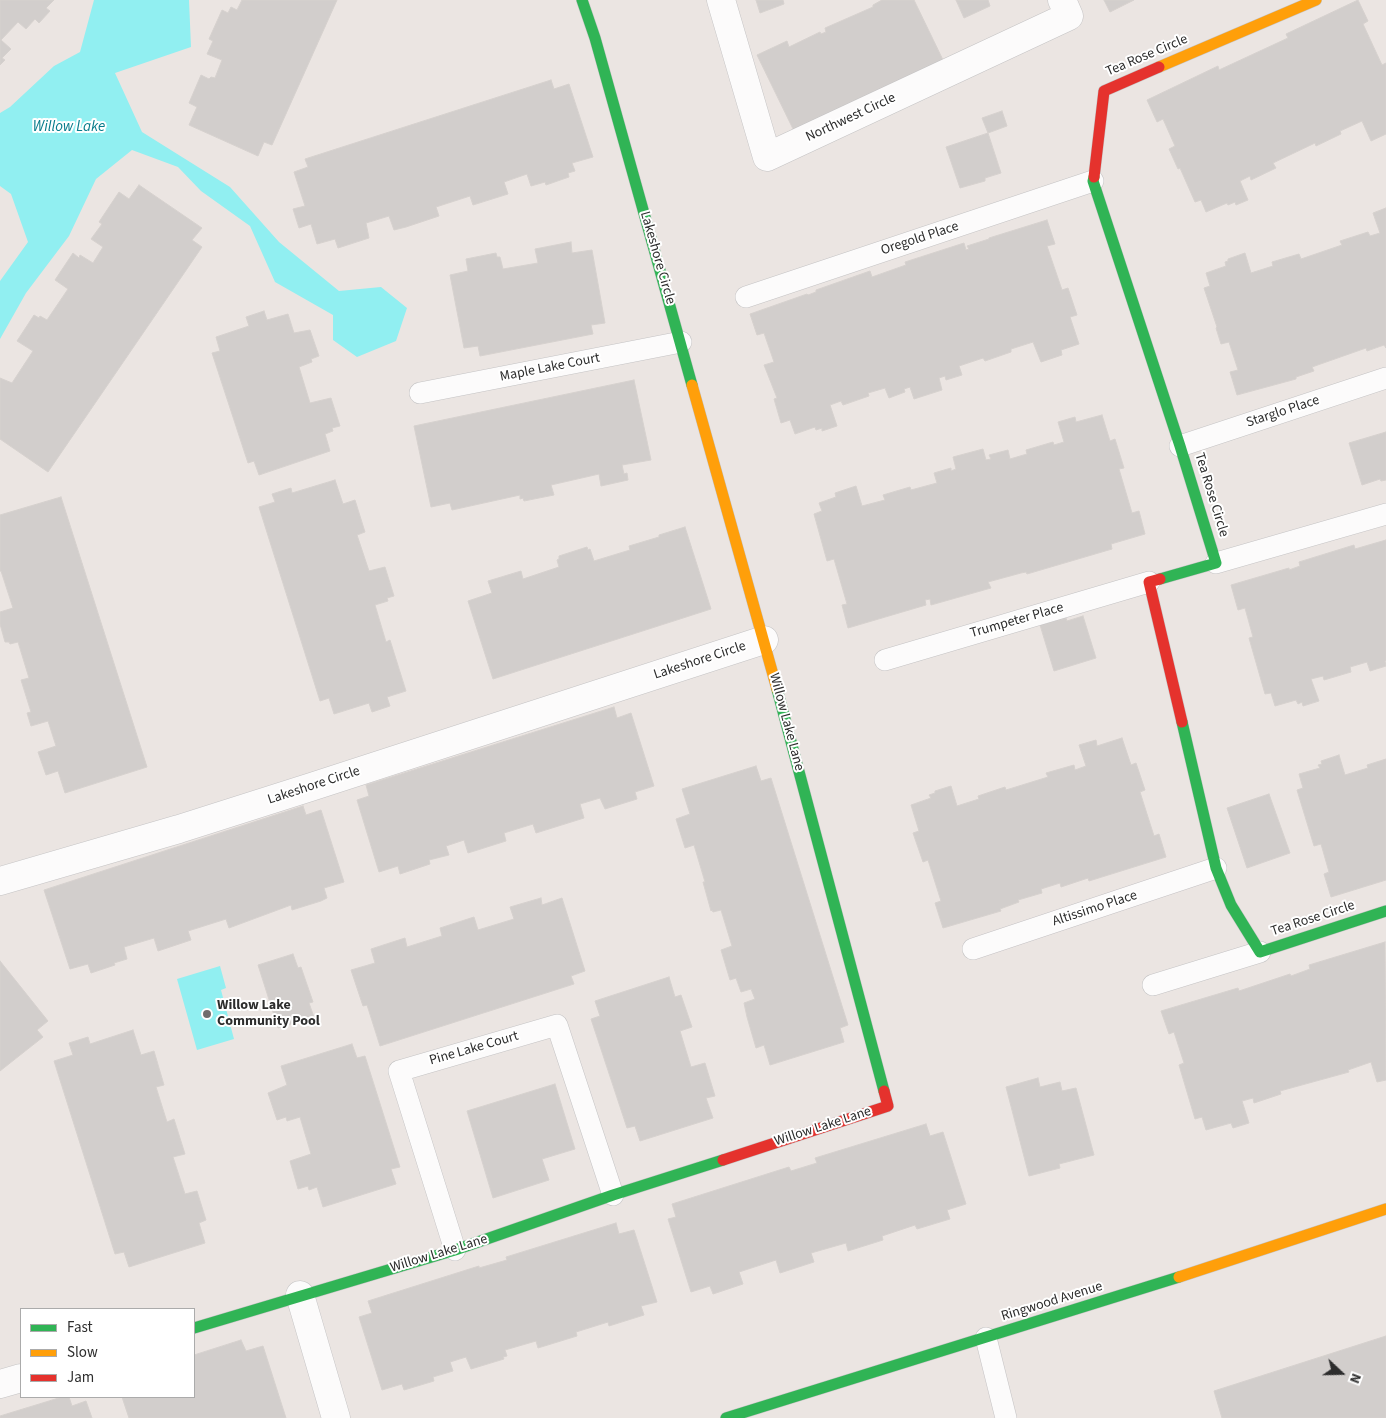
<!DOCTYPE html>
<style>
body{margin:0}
#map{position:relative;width:1386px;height:1418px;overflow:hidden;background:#ebe5e2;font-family:"Source Sans 3",sans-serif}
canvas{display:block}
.legend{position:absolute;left:20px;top:1308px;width:175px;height:90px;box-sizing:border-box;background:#fff;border:1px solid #ababab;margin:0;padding:6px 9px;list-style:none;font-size:15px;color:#2d2d2d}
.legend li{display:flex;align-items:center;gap:10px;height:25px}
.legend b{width:25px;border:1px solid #ababab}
.north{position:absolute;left:1316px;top:1348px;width:50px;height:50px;-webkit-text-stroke:4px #fff;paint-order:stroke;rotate:111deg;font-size:14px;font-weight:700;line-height:20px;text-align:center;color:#2d2d2d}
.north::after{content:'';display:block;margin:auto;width:18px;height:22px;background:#2d2d2d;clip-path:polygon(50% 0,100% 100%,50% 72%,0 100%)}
</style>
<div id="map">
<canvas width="1386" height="1418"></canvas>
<ul class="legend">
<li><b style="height:6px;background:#30b455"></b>Fast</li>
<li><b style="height:6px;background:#ff9f0a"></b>Slow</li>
<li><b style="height:6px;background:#e5322d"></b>Jam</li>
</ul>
<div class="north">N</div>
</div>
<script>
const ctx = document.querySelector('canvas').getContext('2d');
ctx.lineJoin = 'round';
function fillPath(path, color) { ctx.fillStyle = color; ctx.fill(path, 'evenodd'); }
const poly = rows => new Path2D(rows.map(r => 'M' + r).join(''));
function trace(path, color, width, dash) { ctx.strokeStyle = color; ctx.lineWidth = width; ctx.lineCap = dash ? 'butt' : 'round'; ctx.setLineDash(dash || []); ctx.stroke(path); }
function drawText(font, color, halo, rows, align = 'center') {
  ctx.font = font + ' "Source Sans 3",sans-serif'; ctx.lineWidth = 4; ctx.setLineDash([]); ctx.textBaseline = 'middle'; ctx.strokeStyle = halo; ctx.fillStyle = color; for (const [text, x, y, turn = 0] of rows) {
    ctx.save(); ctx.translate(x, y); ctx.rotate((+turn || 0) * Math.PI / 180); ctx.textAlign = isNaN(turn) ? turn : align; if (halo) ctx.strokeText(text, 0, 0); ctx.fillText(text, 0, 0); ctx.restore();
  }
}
fillPath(poly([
 [94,0,189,0,191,47,115,73,142,132,230,187,279,242,339,291,381,287,407,308,396,341,357,357,333,340,333,315,275,282,250,226,201,191,178,167,132,150,96,179,69,236,26,293,0,339,0,281,28,242,11,194,0,186,0,113,10,107,54,66,80,52],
 [220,966,226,988,221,990,234,1039,197,1050,177,979]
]), '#91eff1');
const building = poly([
 [0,0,54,0,46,8,50,11,39,23,35,19,26,29,18,22,1,40,11,49,2,58,5,60,0,65,0,0],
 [242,0,337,0,272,145,264,142,258,156,189,125,197,107,189,103,201,75,209,79,211,77,215,78,222,60,207,54,213,41,209,39,222,10,228,13,231,7,237,10,242,0],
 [756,0,783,0,784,4,760,13,756,0],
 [882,0,914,0,943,60,794,131,757,55,787,41,789,47,820,32,821,34,826,32,825,28,873,7,873,5,882,0],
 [956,0,988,0,990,6,964,18,956,0],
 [1104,0,1134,0,1110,12,1104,0],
 [1358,0,1368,21,1363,24,1382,65,1386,63,1386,134,1371,141,1362,121,1340,131,1341,134,1316,146,1315,143,1273,163,1276,168,1251,180,1250,176,1240,181,1248,200,1236,205,1235,202,1228,205,1227,203,1206,212,1201,200,1195,202,1180,168,1178,169,1169,149,1175,146,1163,119,1157,122,1147,100,1218,66,1219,70,1288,38,1286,34,1358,0],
 [551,80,554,89,569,84,593,157,572,163,575,171,568,173,569,177,546,185,545,182,531,186,527,174,504,182,508,194,473,205,470,196,436,207,439,216,406,227,394,230,389,216,366,223,369,238,338,248,335,239,317,244,311,224,299,228,293,209,305,206,294,172,308,167,305,159,551,80],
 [1002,111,1007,126,988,133,982,118,1002,111],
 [988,133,1001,173,985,178,985,181,960,188,946,147,988,133],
 [139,185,202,228,192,240,202,247,48,472,0,439,0,378,12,383,33,351,17,341,34,315,39,318,40,316,47,320,68,289,55,280,73,253,79,258,80,255,93,263,103,247,91,239,102,224,99,222,119,192,129,199,139,185],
 [1386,208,1386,348,1384,345,1367,351,1366,348,1312,367,1314,371,1296,377,1296,379,1237,395,1230,372,1238,370,1229,342,1221,344,1216,328,1217,327,1204,288,1210,286,1206,273,1226,266,1225,262,1228,261,1228,259,1245,253,1251,273,1273,266,1272,262,1299,254,1301,259,1342,245,1340,241,1368,232,1370,236,1380,233,1373,213,1386,208],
 [1047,220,1055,244,1047,246,1062,290,1068,288,1077,315,1070,317,1079,344,1061,350,1062,355,1041,362,1033,342,1011,349,1011,352,985,361,983,358,959,366,962,375,946,380,945,376,939,378,942,390,914,399,910,387,904,389,905,392,889,398,885,388,868,393,869,396,843,405,841,401,830,405,837,426,822,431,822,428,816,430,815,427,795,434,790,420,781,423,774,399,777,398,764,365,774,362,764,333,757,335,750,314,807,294,808,295,816,292,816,290,870,271,872,277,906,265,905,262,964,243,966,250,969,249,967,246,989,239,989,238,1047,220],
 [571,242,572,253,592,250,605,323,591,325,593,334,480,356,478,346,464,348,450,275,468,271,466,259,496,253,497,257,500,257,503,269,538,263,535,249,571,242],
 [264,311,267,320,288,314,294,333,310,330,319,356,311,359,312,362,299,367,310,403,331,398,340,426,332,428,333,431,325,434,330,451,259,475,254,461,248,463,212,353,220,351,216,337,249,326,246,317,264,311],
 [634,380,651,460,622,465,624,474,627,473,628,480,601,486,599,474,551,485,554,495,524,501,523,498,520,499,520,495,452,510,450,503,431,507,414,426,634,380],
 [1102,415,1110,441,1115,439,1124,468,1119,469,1132,513,1139,511,1145,534,1111,544,1112,549,1027,574,1026,572,1021,573,988,582,991,588,931,605,930,599,925,600,926,605,848,628,842,605,847,604,834,559,827,561,814,514,822,511,819,503,836,497,835,493,856,486,862,506,885,500,883,495,910,487,911,490,937,483,934,473,951,468,951,471,956,469,953,457,983,449,986,460,991,459,989,455,1008,450,1010,459,1027,454,1026,450,1053,442,1054,445,1064,442,1058,422,1075,417,1076,422,1102,415],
 [1386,432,1386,480,1381,481,1380,479,1362,485,1349,443,1386,432],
 [335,480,343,504,355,500,365,532,357,535,369,571,385,567,394,596,387,598,388,601,375,605,386,642,390,640,406,691,387,697,390,706,372,712,369,703,334,714,329,698,320,701,259,507,275,502,272,494,291,488,292,493,335,480],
 [61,497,147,767,65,793,58,771,46,775,38,752,56,746,48,721,31,726,27,713,31,712,21,680,29,678,18,642,10,644,9,642,5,642,0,624,0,612,13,608,1,571,0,571,0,515,61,497],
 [685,527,711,609,493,679,468,601,492,593,488,581,521,571,523,579,559,567,557,560,559,559,559,556,587,547,588,550,590,549,594,561,630,550,629,546,659,537,659,535,685,527],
 [1386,540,1386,660,1385,661,1386,666,1370,671,1367,662,1350,667,1351,672,1324,680,1323,676,1311,679,1319,701,1303,706,1302,702,1298,704,1296,700,1275,706,1271,693,1265,694,1249,638,1253,637,1245,608,1238,610,1231,585,1289,568,1289,570,1300,566,1299,562,1354,545,1355,549,1386,540],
 [1083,616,1096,658,1054,671,1040,625,1066,618,1067,621,1083,616],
 [614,707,617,718,631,713,654,786,635,792,637,799,605,809,600,798,580,804,584,818,536,833,533,824,504,833,506,841,468,853,464,840,446,846,449,855,429,860,430,864,400,874,398,866,379,872,357,800,369,796,366,785,614,707],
 [1122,738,1131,765,1136,763,1145,790,1140,792,1154,836,1159,834,1166,857,1089,881,1088,878,1061,887,1060,883,1041,889,1042,893,1018,900,1019,902,1000,909,1001,911,943,928,935,903,941,901,928,860,923,862,913,833,919,831,911,805,931,798,929,795,935,793,935,791,951,786,957,806,979,799,978,796,1005,787,1006,790,1048,777,1046,773,1074,765,1075,770,1086,766,1079,745,1096,740,1097,746,1122,738],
 [1339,755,1345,775,1368,768,1367,765,1386,759,1386,880,1331,897,1324,874,1329,872,1321,844,1314,846,1297,790,1303,788,1299,774,1320,768,1318,765,1322,764,1321,761,1339,755],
 [756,766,761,781,771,778,848,1025,840,1028,844,1042,770,1065,764,1045,756,1048,747,1017,744,1003,755,999,751,989,741,992,736,978,730,980,721,950,732,946,721,910,713,912,712,910,711,911,703,882,705,882,694,845,685,848,676,819,690,814,682,789,756,766],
 [1269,794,1290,853,1247,868,1227,808,1269,794],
 [303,806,306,815,321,810,344,882,324,888,327,898,321,901,292,910,291,905,229,928,226,919,188,931,191,940,158,951,154,938,124,947,127,959,114,963,115,965,91,973,88,964,70,969,44,890,303,806],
 [541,898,542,905,562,898,585,971,571,976,574,984,380,1046,367,1005,363,1006,351,970,375,963,371,949,405,938,407,947,442,936,440,928,474,917,478,930,514,919,510,907,541,898],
 [1385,942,1386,1080,1377,1082,1371,1062,1348,1070,1349,1072,1280,1091,1281,1094,1254,1103,1253,1098,1242,1101,1249,1123,1233,1128,1231,1123,1206,1130,1202,1117,1195,1119,1179,1065,1184,1063,1174,1032,1169,1034,1161,1011,1238,988,1239,991,1290,974,1291,976,1310,969,1309,965,1385,942],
 [293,954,298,968,301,967,313,1002,309,1003,314,1017,278,1028,258,965,293,954],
 [0,961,48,1021,37,1030,43,1037,0,1071,0,961],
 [669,977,675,997,681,995,692,1027,680,1031,691,1067,705,1063,715,1096,706,1098,713,1118,640,1141,635,1126,627,1128,591,1019,600,1016,595,1001,669,977],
 [133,1030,141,1055,154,1051,164,1085,156,1087,167,1122,174,1119,185,1154,173,1157,185,1194,197,1191,206,1220,199,1223,205,1243,129,1267,124,1252,115,1254,54,1061,73,1055,69,1043,88,1037,90,1044,133,1030],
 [352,1044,357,1058,365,1056,400,1167,391,1169,396,1184,323,1207,317,1187,309,1190,308,1186,298,1189,290,1161,311,1154,300,1117,287,1121,286,1117,277,1120,268,1093,287,1085,281,1066,352,1044],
 [1038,1078,1040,1087,1060,1082,1062,1091,1076,1088,1094,1155,1059,1164,1060,1168,1029,1176,1006,1087,1038,1078],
 [555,1084,575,1149,542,1159,549,1180,493,1198,467,1111,555,1084],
 [926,1124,930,1136,943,1132,966,1204,947,1210,950,1219,917,1229,915,1225,882,1236,883,1240,848,1251,846,1243,811,1253,814,1262,780,1273,776,1260,739,1272,743,1284,713,1294,710,1286,691,1292,668,1219,676,1217,672,1204,789,1167,791,1171,817,1163,815,1158,926,1124],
 [616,1223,619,1234,634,1230,657,1302,641,1306,644,1315,609,1326,608,1322,576,1332,577,1336,538,1348,536,1341,505,1350,507,1356,503,1357,504,1359,471,1369,466,1357,450,1362,453,1371,433,1377,434,1381,404,1390,402,1384,382,1390,359,1317,372,1313,368,1301,479,1266,479,1268,507,1260,506,1257,616,1223],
 [1386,1336,1386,1418,1222,1418,1214,1391,1386,1336],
 [241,1340,246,1351,263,1346,286,1418,129,1418,122,1397,194,1397,194,1355,241,1340],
 [62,1397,69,1397,72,1406,86,1401,92,1418,0,1418,0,1416,62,1397]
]);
fillPath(building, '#d2cecc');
trace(building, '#d6d1ce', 1);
const lane = poly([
 [746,297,1093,181],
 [420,393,681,342],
 [1180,446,1386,378],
 [1216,563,1386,514],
 [885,660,1149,582],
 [973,949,1216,868],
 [1153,985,1260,952],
 [455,1250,399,1071,557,1025,613,1195],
 [986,1338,1006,1418]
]);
const street = poly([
 [721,0,767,157,1069,16,1062,0],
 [0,881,179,829,311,787,764,640],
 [300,1295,336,1418],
 [0,1384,21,1378]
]);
const fast = poly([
 [582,0,595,38,692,385],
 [1094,177,1093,181,1180,446,1216,563,1160,579],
 [777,689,884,1091],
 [1182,722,1216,868,1231,905,1260,952,1386,911],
 [194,1328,455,1250,613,1195,723,1160],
 [726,1418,1179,1277]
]);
const slow = poly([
 [1159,67,1316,0],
 [692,385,777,689],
 [1179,1277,1386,1209]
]);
const jam = poly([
 [1094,177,1104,91,1159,67],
 [1160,579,1149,582,1182,722],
 [723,1160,888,1106,884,1091]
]);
trace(lane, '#c4c3c4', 22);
trace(street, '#c4c3c4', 29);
trace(fast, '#c4c3c4', 12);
trace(slow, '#c4c3c4', 12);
trace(jam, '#c4c3c4', 12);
trace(lane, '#fcfbfb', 21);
trace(street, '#fcfbfb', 28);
trace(fast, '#30b455', 11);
trace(slow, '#ff9f0a', 11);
trace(jam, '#e5322d', 11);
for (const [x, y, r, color] of [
 [207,1014,5,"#706d6c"]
]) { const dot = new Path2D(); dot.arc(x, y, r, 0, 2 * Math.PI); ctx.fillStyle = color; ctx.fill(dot); trace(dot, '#fff', 2); }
drawText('14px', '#2d2d2d', '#fff', [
 ["Tea Rose Circle",1147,56,-23],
 ["Northwest Circle",851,118,-25],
 ["Oregold Place",920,239,-18],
 ["Lakeshore Circle",657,258,74],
 ["Maple Lake Court",550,368,-11],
 ["Starglo Place",1283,412,-18],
 ["Tea Rose Circle",1211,495,73],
 ["Trumpeter Place",1017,621,-16],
 ["Lakeshore Circle",700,661,-18],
 ["Willow Lake Lane",786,722,75],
 ["Lakeshore Circle",314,786,-18],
 ["Altissimo Place",1095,909,-18],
 ["Tea Rose Circle",1313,919,-18],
 ["Pine Lake Court",474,1049,-16],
 ["Willow Lake Lane",823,1127,-18],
 ["Willow Lake Lane",439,1254,-17],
 ["Ringwood Avenue",1052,1302,-17]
]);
drawText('bold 14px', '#2d2d2d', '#fff', [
 ["Willow Lake",217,1006],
 ["Community Pool",217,1022]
], 'left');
drawText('italic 15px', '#077c8b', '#fff', [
 ["Willow Lake",69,128]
]);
</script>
